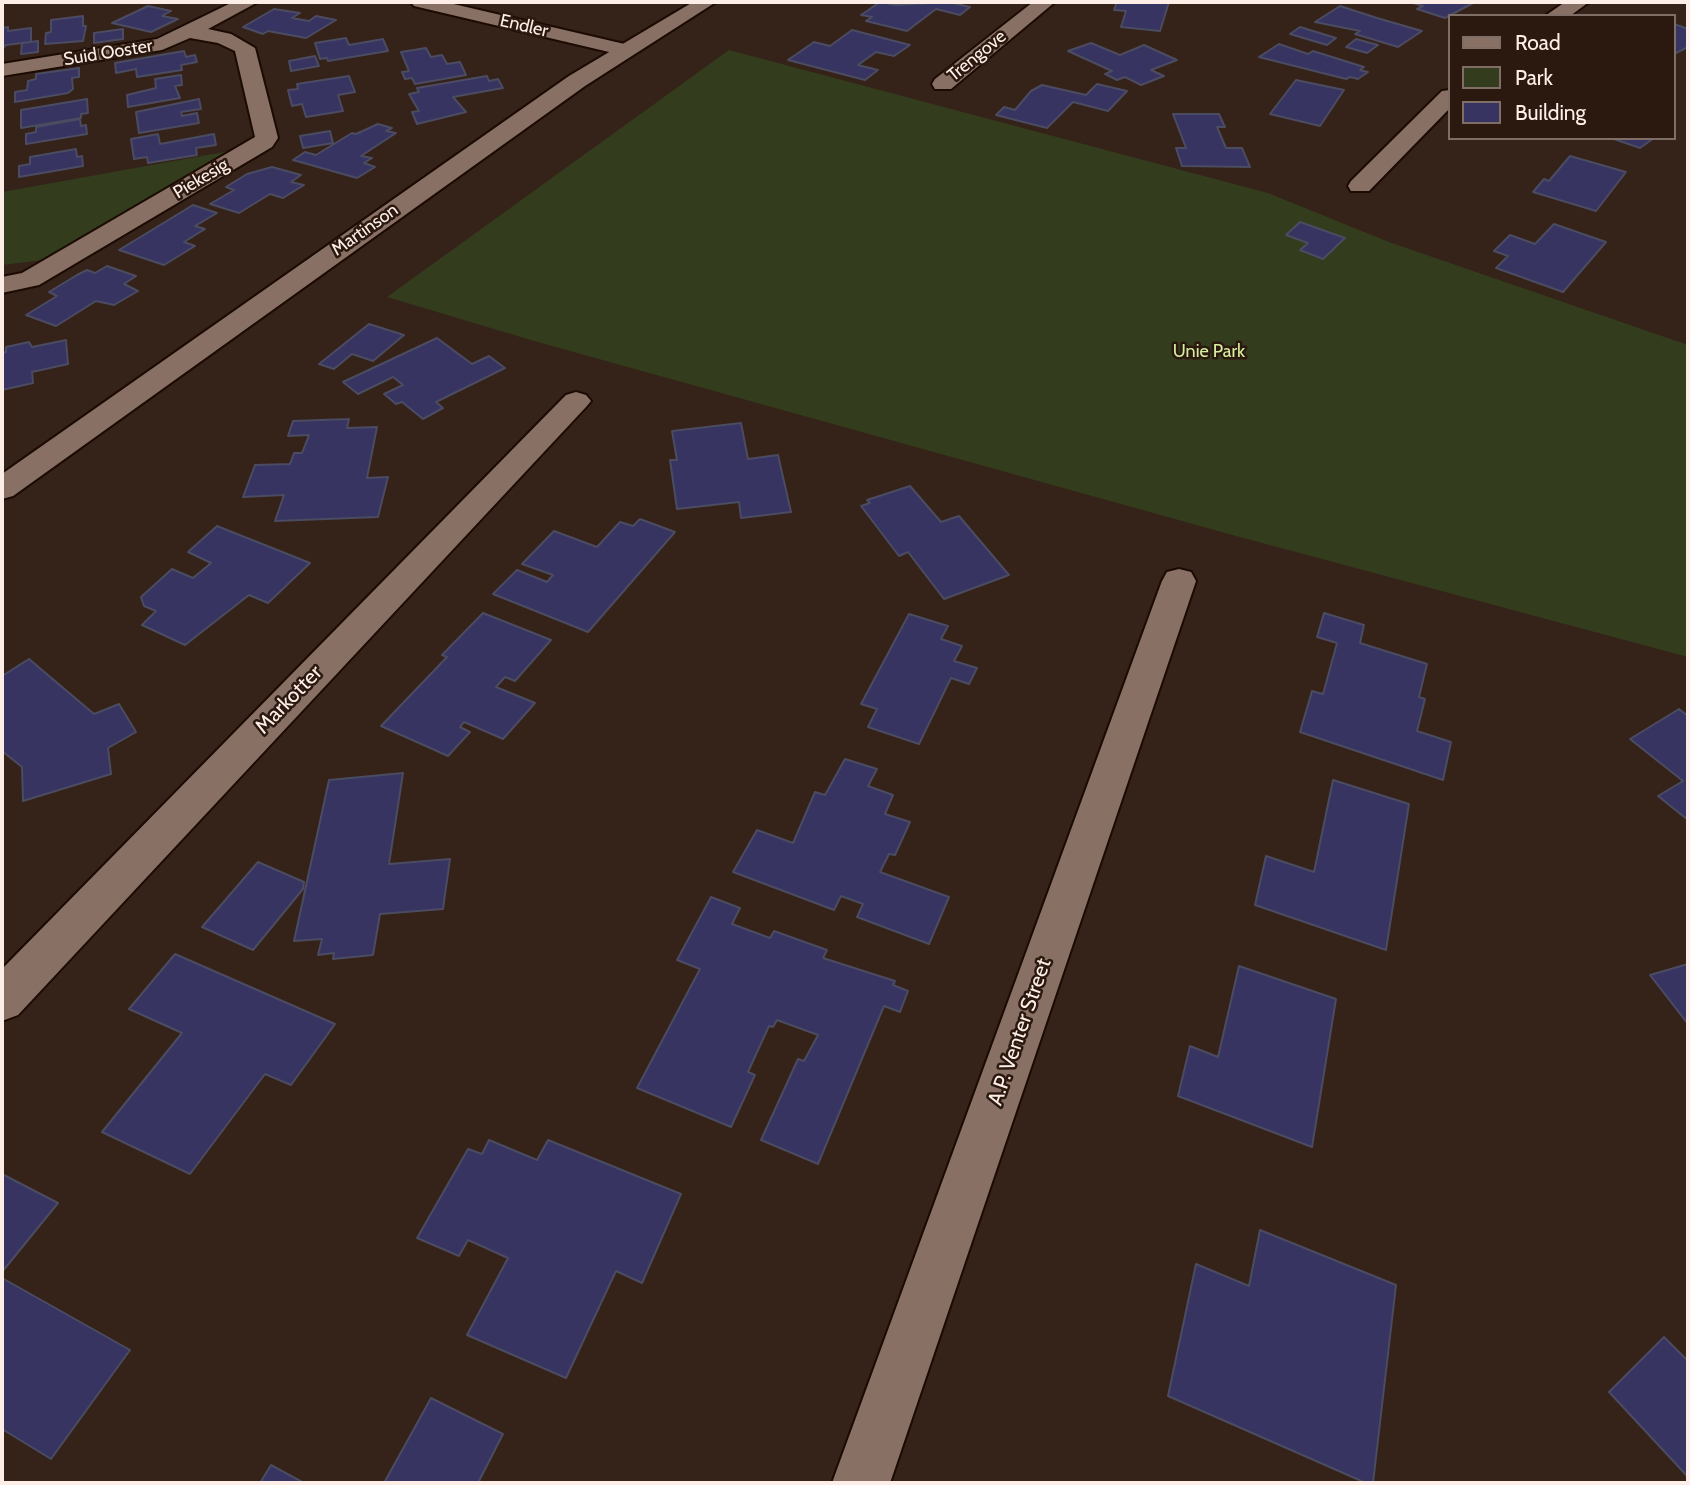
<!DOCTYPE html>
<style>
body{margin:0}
#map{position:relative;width:1690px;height:1485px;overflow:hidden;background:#352218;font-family:Cabin,sans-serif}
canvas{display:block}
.frame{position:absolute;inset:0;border:4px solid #fdefe8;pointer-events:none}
.legend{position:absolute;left:1448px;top:14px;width:228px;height:126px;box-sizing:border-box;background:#2b180f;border:2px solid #7f6e66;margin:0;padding:9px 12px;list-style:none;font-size:21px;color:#fdefe8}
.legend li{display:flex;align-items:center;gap:14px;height:35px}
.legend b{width:35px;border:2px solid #7f6e66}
</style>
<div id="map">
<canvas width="1690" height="1485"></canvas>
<div class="frame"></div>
<ul class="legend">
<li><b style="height:9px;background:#887064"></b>Road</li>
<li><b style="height:19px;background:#333c1d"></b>Park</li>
<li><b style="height:19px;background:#373461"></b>Building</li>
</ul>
</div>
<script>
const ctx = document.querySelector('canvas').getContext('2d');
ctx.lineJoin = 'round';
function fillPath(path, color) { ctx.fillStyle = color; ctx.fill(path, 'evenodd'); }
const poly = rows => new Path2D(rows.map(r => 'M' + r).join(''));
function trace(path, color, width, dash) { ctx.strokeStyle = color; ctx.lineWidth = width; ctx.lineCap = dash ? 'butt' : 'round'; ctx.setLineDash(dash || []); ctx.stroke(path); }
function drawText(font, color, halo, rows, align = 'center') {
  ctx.font = font + ' Cabin,sans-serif'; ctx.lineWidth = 5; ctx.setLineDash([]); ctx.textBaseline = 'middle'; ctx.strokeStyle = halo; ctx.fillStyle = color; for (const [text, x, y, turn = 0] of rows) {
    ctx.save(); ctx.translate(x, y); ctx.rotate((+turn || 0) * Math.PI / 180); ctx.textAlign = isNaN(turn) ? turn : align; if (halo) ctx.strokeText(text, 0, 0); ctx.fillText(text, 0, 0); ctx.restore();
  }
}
fillPath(poly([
 [729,50,1268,193,1389,242,1688,345,1688,657,1236,536,534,341,387,297],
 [235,150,44,260,2,265,2,192]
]), '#333c1d');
const building = poly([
 [880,2,896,5,948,2,970,7,960,15,936,9,907,31,866,21,872,17,861,15,880,2],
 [1117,2,1169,2,1160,31,1121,27,1126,11,1114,10,1117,2],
 [1410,2,1485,2,1475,2,1445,18,1417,9,1423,6,1410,2],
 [148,6,171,11,162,16,178,19,151,32,112,23,148,6],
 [1340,6,1377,18,1422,31,1398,47,1355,34,1360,31,1315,22,1340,6],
 [274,9,300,13,292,18,309,21,316,16,336,20,306,38,268,31,263,34,243,27,274,9],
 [83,16,83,26,86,26,83,41,45,44,46,33,51,32,51,20,83,16],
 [1674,24,1688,29,1688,47,1674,54,1674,24],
 [8,27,8,31,31,28,31,42,6,45,2,49,2,28,8,27],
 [1300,27,1336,38,1327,45,1290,34,1300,27],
 [123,29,123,39,94,43,94,33,123,29],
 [852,30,910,45,894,56,876,52,858,65,878,70,865,80,788,60,814,42,830,46,852,30],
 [346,38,349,45,383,39,388,51,328,61,327,58,320,59,315,43,346,38],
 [1356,39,1378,45,1367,53,1346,47,1356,39],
 [38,41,38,52,21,54,22,43,38,41],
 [1091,43,1120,55,1144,45,1177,60,1151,70,1164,76,1141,85,1125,77,1117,80,1105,74,1112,71,1068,51,1091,43],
 [1279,44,1308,54,1313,51,1364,67,1360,70,1368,72,1358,79,1350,77,1346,79,1259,57,1279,44],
 [426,48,431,57,442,55,447,64,460,62,466,75,415,84,412,78,405,79,402,72,409,71,401,52,426,48],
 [184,51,186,57,195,55,197,62,181,65,182,70,137,77,136,69,116,73,115,63,184,51],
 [315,56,319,66,291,71,289,61,315,56],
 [79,68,79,77,72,78,73,89,68,93,15,102,15,92,27,90,28,81,36,79,36,74,79,68],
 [181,75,182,85,175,86,180,98,128,107,127,95,156,88,155,79,181,75],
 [349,76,355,92,338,95,343,111,306,117,302,104,292,106,288,90,298,89,297,84,349,76],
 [487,76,489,81,498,79,503,88,453,97,466,112,417,124,412,112,419,111,409,94,419,92,417,88,487,76],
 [1296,80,1344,90,1320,126,1270,114,1296,80],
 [1097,84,1127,91,1108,111,1073,102,1047,128,996,115,1004,107,1015,110,1031,91,1042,85,1086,95,1097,84],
 [87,99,88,113,81,114,81,118,21,128,21,110,87,99],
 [199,99,201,109,181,112,182,116,197,113,199,123,139,133,136,112,199,99],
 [1173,114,1219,114,1225,127,1217,127,1226,148,1242,148,1250,167,1182,166,1176,148,1186,148,1173,114],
 [80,119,81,126,86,125,87,134,26,144,26,134,36,132,36,127,80,119],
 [378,124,392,128,386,131,396,133,361,156,372,158,364,163,375,167,357,178,293,160,305,152,316,155,352,133,356,134,378,124],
 [330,131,333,143,303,148,300,136,330,131],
 [158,134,160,144,214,134,216,145,196,148,197,155,148,163,147,157,134,159,131,139,158,134],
 [1611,138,1654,138,1640,148,1611,138],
 [76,149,77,157,82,156,83,166,19,177,19,166,30,164,30,157,76,149],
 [1570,156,1626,172,1596,211,1533,192,1544,179,1549,181,1570,156],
 [272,167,301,175,291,182,304,185,283,198,270,194,239,213,210,204,234,190,226,187,247,174,272,167],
 [193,205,217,213,195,226,205,229,184,242,195,246,164,265,119,250,193,205],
 [1300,222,1345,238,1323,259,1300,250,1308,243,1286,235,1300,222],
 [1554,224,1606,242,1563,292,1496,268,1508,256,1494,251,1510,235,1535,244,1554,224],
 [107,266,136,276,124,284,138,291,114,305,96,301,56,326,26,315,57,296,49,292,77,275,87,270,95,273,107,266],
 [369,324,404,335,373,361,352,354,334,369,319,364,369,324],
 [437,338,472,364,489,356,505,368,436,402,443,408,423,419,402,402,396,404,384,394,403,385,393,377,358,394,343,382,437,338],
 [66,340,68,364,32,372,33,383,2,390,2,353,6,352,6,347,29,342,32,347,66,340],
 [349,419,347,428,377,427,367,478,388,477,378,517,275,521,284,495,243,497,255,465,290,464,294,453,302,453,309,435,288,436,293,421,349,419],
 [741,423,748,459,778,455,791,512,741,518,739,502,677,509,670,460,677,460,672,431,741,423],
 [910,486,941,522,959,516,1009,575,944,599,908,552,899,556,861,506,870,503,867,500,910,486],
 [640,519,675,532,588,632,493,594,517,570,547,582,553,575,522,564,554,531,597,547,620,522,633,526,640,519],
 [217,526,310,563,268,603,249,595,185,645,142,625,156,611,144,606,141,597,172,569,193,578,211,563,188,552,217,526],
 [483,613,551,640,515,681,505,677,496,687,535,703,503,739,464,722,460,727,470,732,448,756,381,726,447,657,442,655,483,613],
 [1324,613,1364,625,1360,643,1427,664,1419,697,1425,699,1417,731,1451,742,1443,780,1300,732,1312,691,1323,694,1337,643,1317,637,1324,613],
 [909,614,948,626,941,639,962,646,954,661,977,668,969,684,951,678,919,744,868,727,877,709,861,704,909,614],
 [29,659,94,714,119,704,136,732,108,748,111,774,23,801,22,767,2,751,2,676,29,659],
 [1679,709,1688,716,1688,820,1658,796,1683,781,1630,739,1679,709],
 [845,759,877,769,868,786,893,795,885,814,910,822,895,855,889,854,880,872,949,897,929,944,857,917,863,904,841,896,834,910,733,872,757,830,793,843,815,792,825,795,845,759],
 [403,773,389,864,450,859,443,909,380,914,373,955,333,959,334,953,318,955,322,939,294,941,329,780,403,773],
 [1333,780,1409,804,1386,950,1255,905,1266,856,1314,872,1333,780],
 [258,862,304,882,303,889,253,950,202,927,258,862],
 [711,897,740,908,732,924,770,938,774,931,827,950,823,958,895,981,893,985,908,991,900,1012,884,1006,818,1164,761,1140,798,1059,804,1061,818,1035,777,1020,773,1027,769,1026,748,1072,755,1075,731,1127,637,1088,700,969,677,960,711,897],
 [175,954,335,1024,291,1085,265,1074,190,1174,102,1132,182,1033,129,1009,175,954],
 [1688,964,1688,1024,1650,975,1688,964],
 [1239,966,1336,999,1312,1147,1178,1096,1190,1046,1218,1057,1239,966],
 [489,1140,537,1160,548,1140,681,1194,642,1283,616,1271,566,1378,467,1335,508,1258,468,1240,459,1256,417,1238,468,1149,482,1154,489,1140],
 [2,1174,58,1203,2,1272,2,1174],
 [1260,1230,1396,1285,1373,1483,1366,1483,1168,1396,1196,1264,1249,1286,1260,1230],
 [2,1278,130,1350,51,1459,2,1429,2,1278],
 [1664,1337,1688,1361,1688,1477,1609,1392,1664,1337],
 [431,1398,503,1434,478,1483,384,1483,431,1398],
 [271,1465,304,1483,260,1483,271,1465]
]);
fillPath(building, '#373461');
trace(building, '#4b4b61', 2);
const minor = poly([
 [233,2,258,2,208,29,231,34,255,48,278,138,272,147,39,285,2,293,2,277,22,273,255,137,235,51,218,43,190,38,162,50,2,76,2,64,157,39,233,2],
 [411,2,445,2,633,46,636,50,626,56,414,6,411,2],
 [1033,2,1055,2,951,89,935,89,932,84,935,79,1033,2],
 [1565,2,1589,2,1570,16,1545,16,1565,2],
 [1450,90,1450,108,1369,191,1351,191,1348,186,1351,181,1442,91,1450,90],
 [576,392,586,395,591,401,586,407,18,1015,2,1021,2,969,566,395,576,392],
 [1179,569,1191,572,1196,581,890,1483,832,1483,1162,581,1167,572,1179,569]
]);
const tertiary = poly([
 [693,2,716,2,585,86,13,496,2,499,2,474,569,76,693,2]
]);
trace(minor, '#1c0b03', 4);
trace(tertiary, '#1c0b03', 4);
fillPath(minor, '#887064');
fillPath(tertiary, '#887064');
drawText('18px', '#fdefe8', '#2b180f', [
 ["Endler",524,26,13],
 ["Suid Ooster",108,53,-9],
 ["Trengove",977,56,-39],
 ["Piekesig",201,179,-31],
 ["Martinson",365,230,-35]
]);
drawText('18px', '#d5ef9f', '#2b180f', [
 ["Unie Park",1209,352]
]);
drawText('21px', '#fdefe8', '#2b180f', [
 ["Markotter",289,700,-46],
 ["A.P. Venter Street",1020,1032,-71]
]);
</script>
